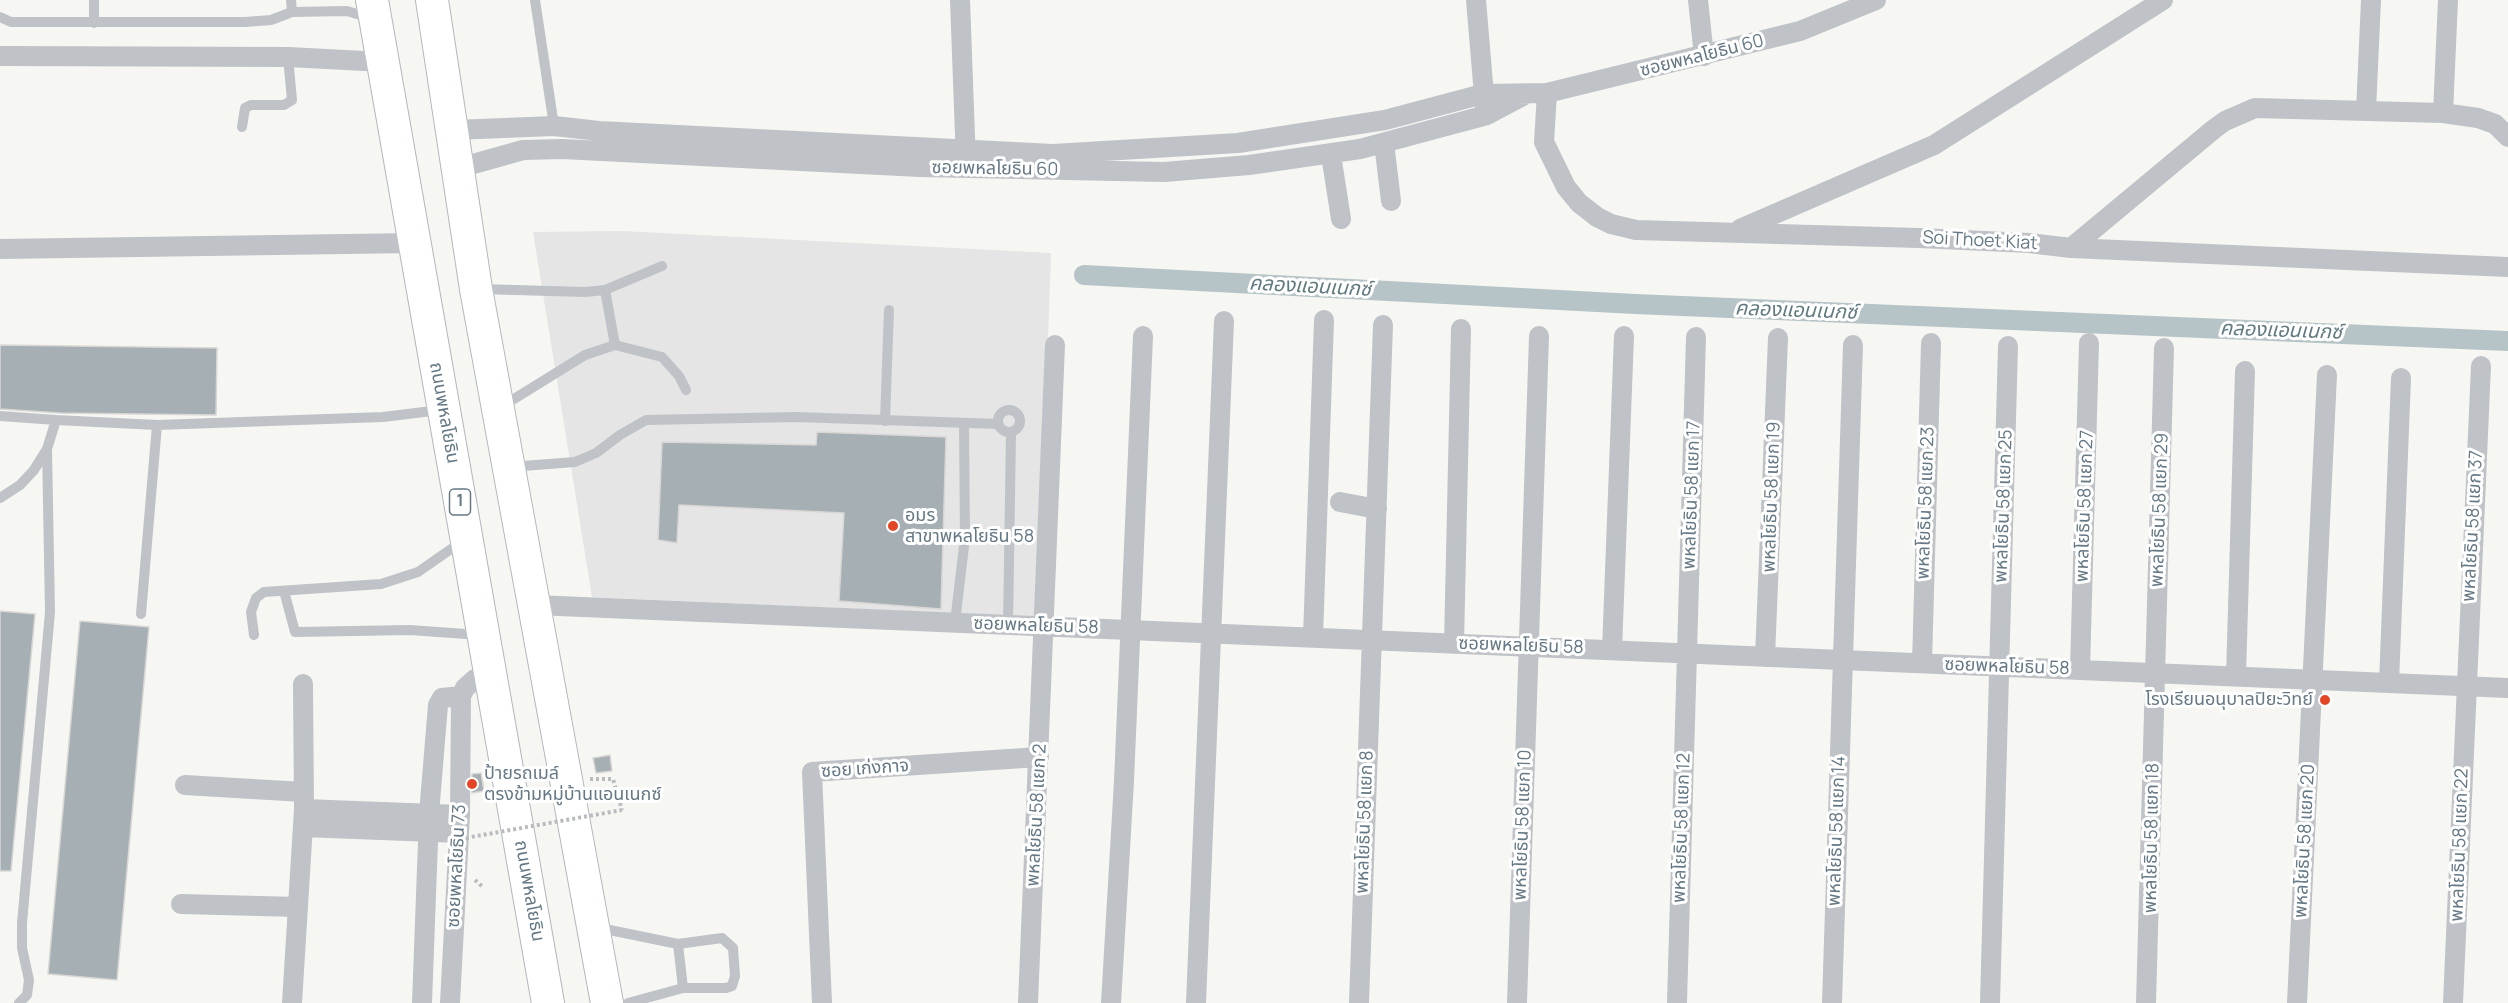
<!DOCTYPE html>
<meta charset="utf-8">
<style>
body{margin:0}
canvas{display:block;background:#f6f6f3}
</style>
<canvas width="2508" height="1003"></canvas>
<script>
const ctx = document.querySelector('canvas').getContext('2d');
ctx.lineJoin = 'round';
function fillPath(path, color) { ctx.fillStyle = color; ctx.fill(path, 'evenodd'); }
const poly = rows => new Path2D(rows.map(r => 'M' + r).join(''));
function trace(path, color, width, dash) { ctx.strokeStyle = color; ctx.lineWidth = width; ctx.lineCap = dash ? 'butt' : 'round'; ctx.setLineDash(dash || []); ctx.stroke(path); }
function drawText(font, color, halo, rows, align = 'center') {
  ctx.font = font + ' Manrope,"Noto Sans Thai",sans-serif'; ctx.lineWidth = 6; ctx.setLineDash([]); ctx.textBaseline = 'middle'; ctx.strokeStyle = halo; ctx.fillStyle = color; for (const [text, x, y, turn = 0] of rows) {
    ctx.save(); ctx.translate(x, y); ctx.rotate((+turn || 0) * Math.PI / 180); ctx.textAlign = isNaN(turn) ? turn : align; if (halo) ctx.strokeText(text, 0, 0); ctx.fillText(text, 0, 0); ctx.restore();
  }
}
fillPath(poly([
 [622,231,1051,253,1038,617,592,597,533,232]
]), '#e4e5e4');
trace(poly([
 [1084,275,1635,304,2508,341]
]), '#b6c4c7', 20);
const building = poly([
 [0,345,217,348,216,415,60,413,0,409,0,345],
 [817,432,946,437,941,609,839,601,844,513,679,505,677,543,658,540,662,442,816,445,817,432],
 [0,611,35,614,11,871,0,871,0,611],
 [80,621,149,627,117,980,48,974,80,621],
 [610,755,612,771,596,773,593,758,610,755],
 [481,773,484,791,472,793,472,774,481,773]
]);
fillPath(building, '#a6afb4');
trace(building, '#d8d7d5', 1.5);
const primary = poly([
 [372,0,548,1003],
 [432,0,476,289,607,1003]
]);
trace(primary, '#b2b7bb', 34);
trace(poly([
 [590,779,613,779,622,810],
 [475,880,484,888]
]), '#b9bcbe', 4, [3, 3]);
trace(poly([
 [291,0,292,12,347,11,370,18],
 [535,0,554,126],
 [0,17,11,22,245,22,271,20,292,12],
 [94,23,94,0],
 [242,127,245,108,251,105,284,105,292,100,288,57],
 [480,289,585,292,605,290,615,345,585,355,501,407],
 [605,290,662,266],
 [615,345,662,357,679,376,686,390],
 '998 421a11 11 0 1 1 22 0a11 11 0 1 1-22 0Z',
 [0,416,56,420],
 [885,421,889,310],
 [510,467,575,462,596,453,620,435,646,420,797,417,998,424],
 [0,498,20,485,34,470,47,449,56,420,157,425,383,417,440,410],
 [284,591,295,632,410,630,480,635],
 [141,614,157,425],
 [955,622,965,538,964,424],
 [1008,625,1011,432],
 [254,635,251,612,256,598,264,592,381,584,418,572,464,540],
 [595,927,678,944,683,988,628,1003],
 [678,944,722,938,733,948,735,976,732,986,726,988,683,988],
 [19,1003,27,995,29,980,22,948,22,923,50,612,47,449]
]), '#bfc3c7', 10);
trace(poly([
 [960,0,966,163],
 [1476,0,1485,107],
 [1698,0,1704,56],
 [0,56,288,57,384,62],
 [1547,93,1544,142,1566,187,1579,203,1597,217,1611,224,1636,230,1919,238,2029,243,2071,248,2508,267],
 [2366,111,2371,0],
 [2443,113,2448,0],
 [454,130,554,126,599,131,1053,154,1238,143,1385,120,1483,94,1547,93,1800,31,1876,0],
 [1384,143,1391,201],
 [1331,155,1341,219],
 [459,168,523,150,562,149,920,167,1164,172,1249,165,1360,149,1487,115,1523,96],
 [1740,229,1934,145,2163,0],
 [2071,248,2214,129,2225,121,2255,108,2443,113,2478,118,2495,124,2508,137],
 [0,249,414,243],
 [1340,502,1377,509],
 [535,605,2508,688],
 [1313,637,1324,320],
 [1454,644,1461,329],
 [1612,650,1624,336],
 [1765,657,1778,338],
 [1922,663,1931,343],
 [2080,670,2089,343],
 [2236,676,2245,371],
 [2389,683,2401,378],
 [185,785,303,792],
 [304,809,460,815],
 [303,827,459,833],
 [181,904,298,907],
 [292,1003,304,809,303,684],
 [422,1003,429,814,438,705,442,698,461,696],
 [450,1003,460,815,461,696,465,688,475,679,490,673],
 [822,1003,812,772,1039,757],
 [1028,1003,1055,345],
 [1111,1003,1124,781,1143,336],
 [1196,1003,1224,321],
 [1359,1003,1383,325],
 [1517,1003,1539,336],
 [1677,1003,1696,337],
 [1832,1003,1853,345],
 [1990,1003,2008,346],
 [2146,1003,2164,348],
 [2297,1003,2327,375],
 [2453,1003,2481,366]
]), '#bfc3c7', 20);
trace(primary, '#fff', 32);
trace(poly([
 [460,839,622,810]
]), '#b9bcbe', 4, [3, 3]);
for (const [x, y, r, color] of [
 [893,526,6,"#e34626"],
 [2325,700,6,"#e34626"],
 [472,784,6,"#e34626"]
]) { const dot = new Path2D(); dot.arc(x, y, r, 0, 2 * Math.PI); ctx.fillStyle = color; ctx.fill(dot); trace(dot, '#fff', 2); }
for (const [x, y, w] of [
 [460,502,21]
]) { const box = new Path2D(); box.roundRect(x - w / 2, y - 13, w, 26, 4.5); ctx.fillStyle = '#fff'; ctx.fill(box); trace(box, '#657884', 1.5); }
drawText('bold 16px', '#657884', null, [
 ["1",460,502]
]);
drawText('18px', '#657884', '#fff', [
 ["ซอยพหลโยธิน 60",1702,56,-14],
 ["ซอยพหลโยธิน 60",995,169,1],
 ["Soi Thoet Kiat",1980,241,3],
 ["ถนนพหลโยธิน",444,413,80],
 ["พหลโยธิน 58 แยก 17",1692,495,-88],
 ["พหลโยธิน 58 แยก 19",1772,497,-88],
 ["พหลโยธิน 58 แยก 23",1926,503,-88],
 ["พหลโยธิน 58 แยก 25",2004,506,-88],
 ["พหลโยธิน 58 แยก 27",2085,506,-88],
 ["พหลโยธิน 58 แยก 29",2160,510,-88],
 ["พหลโยธิน 58 แยก 37",2473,526,-87],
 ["ซอยพหลโยธิน 58",1036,626,2],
 ["ซอยพหลโยธิน 58",1521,646,2],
 ["ซอยพหลโยธิน 58",2007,667,2],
 ["ซอย เก่งกาจ",865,769,-4],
 ["พหลโยธิน 58 แยก 2",1037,815,-87],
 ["พหลโยธิน 58 แยก 8",1365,822,-88],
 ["พหลโยธิน 58 แยก 10",1523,825,-88],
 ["พหลโยธิน 58 แยก 12",1682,828,-88],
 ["พหลโยธิน 58 แยก 14",1837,831,-88],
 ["พหลโยธิน 58 แยก 18",2152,838,-89],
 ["พหลโยธิน 58 แยก 20",2305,841,-87],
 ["พหลโยธิน 58 แยก 22",2460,845,-88],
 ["ซอยพหลโยธิน 73",457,866,-87],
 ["ถนนพหลโยธิน",529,891,80]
]);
drawText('18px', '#657884', '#fff', [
 ["อมร",905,516],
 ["สาขาพหลโยธิน 58",905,537],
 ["โรงเรียนอนุบาลปิยะวิทย์",2313,700,"right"],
 ["ป้ายรถเมล์",484,774],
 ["ตรงข้ามหมู่บ้านแอนเนกซ์",484,795]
], 'left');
drawText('italic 20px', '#617a80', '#fff', [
 ["คลองแอนเนกซ์",1310,287,3],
 ["คลองแอนเนกซ์",1796,311,2],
 ["คลองแอนเนกซ์",2281,331,2]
]);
</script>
